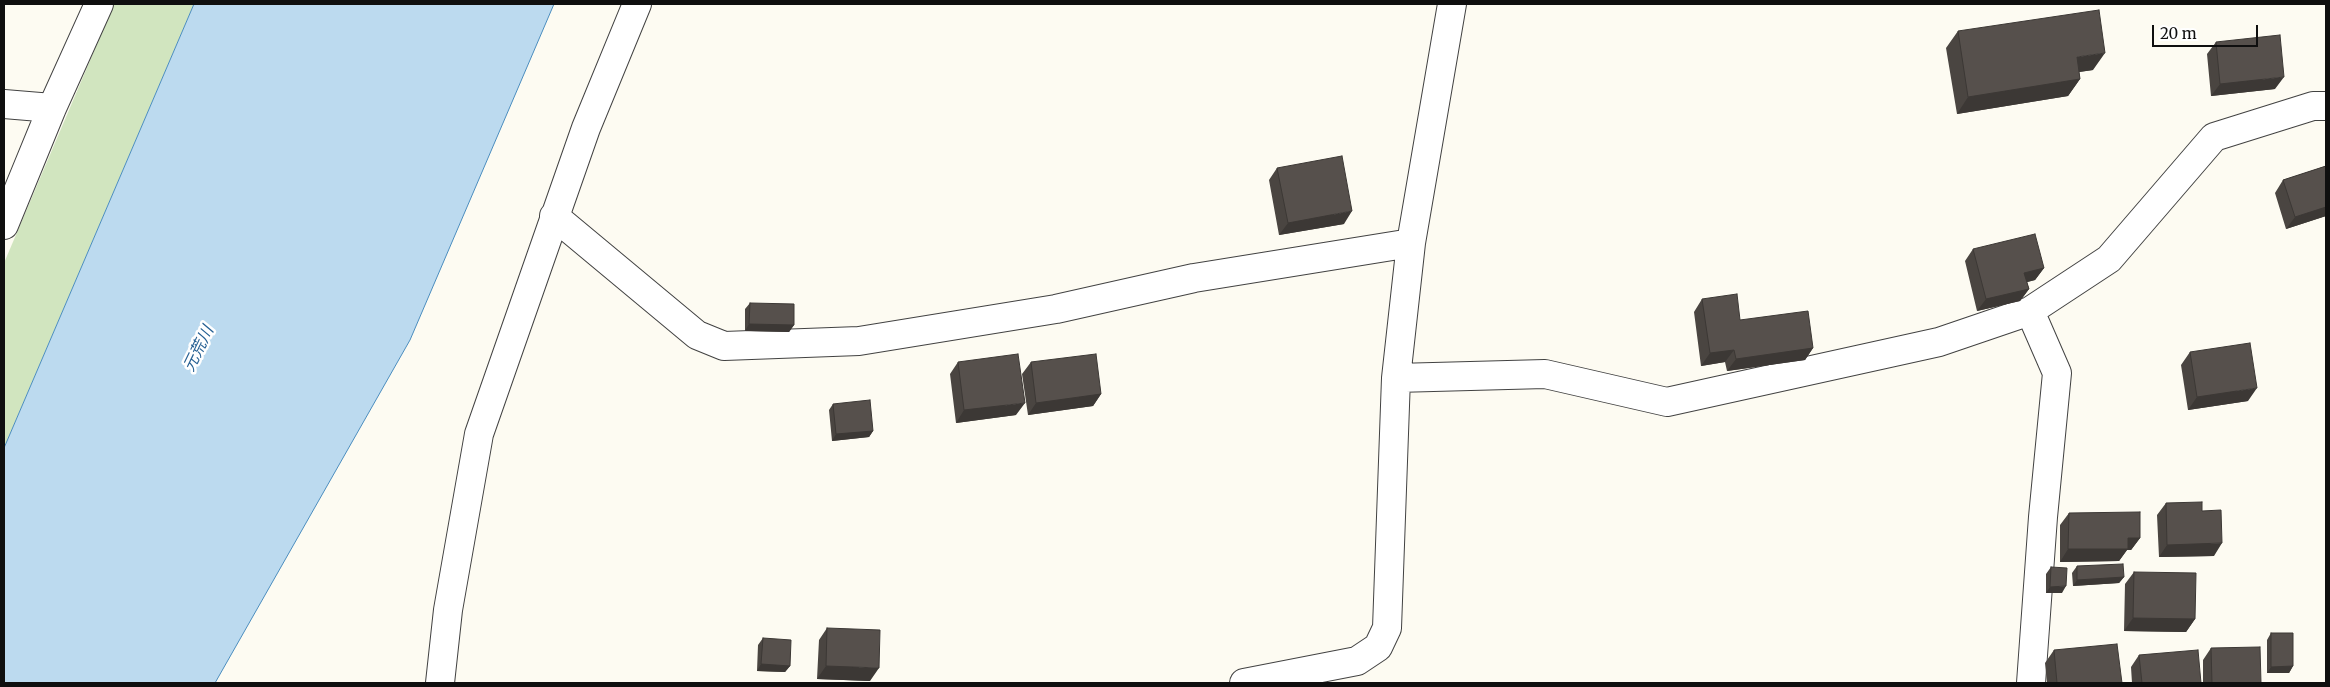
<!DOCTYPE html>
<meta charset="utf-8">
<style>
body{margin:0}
#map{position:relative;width:2330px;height:687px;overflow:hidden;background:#fdfbf2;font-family:Merriweather,serif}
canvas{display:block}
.frame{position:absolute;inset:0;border:5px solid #0f0f0f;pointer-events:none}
.scale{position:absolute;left:2152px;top:25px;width:106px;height:22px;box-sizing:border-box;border:2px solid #0f0f0f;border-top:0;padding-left:6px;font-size:15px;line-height:18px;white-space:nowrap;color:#0f0f0f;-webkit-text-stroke:4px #fff;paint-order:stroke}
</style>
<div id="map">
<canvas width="2330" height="687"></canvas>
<div class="frame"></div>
<div class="scale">20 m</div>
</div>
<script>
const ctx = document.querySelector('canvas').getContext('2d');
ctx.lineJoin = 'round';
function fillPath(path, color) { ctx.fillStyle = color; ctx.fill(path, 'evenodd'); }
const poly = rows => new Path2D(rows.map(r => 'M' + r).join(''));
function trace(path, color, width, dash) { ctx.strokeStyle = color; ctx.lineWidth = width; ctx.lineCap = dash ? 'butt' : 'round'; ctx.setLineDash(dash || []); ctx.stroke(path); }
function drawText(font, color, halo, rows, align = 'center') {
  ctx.font = font + ' Merriweather,"Noto Sans JP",serif'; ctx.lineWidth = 5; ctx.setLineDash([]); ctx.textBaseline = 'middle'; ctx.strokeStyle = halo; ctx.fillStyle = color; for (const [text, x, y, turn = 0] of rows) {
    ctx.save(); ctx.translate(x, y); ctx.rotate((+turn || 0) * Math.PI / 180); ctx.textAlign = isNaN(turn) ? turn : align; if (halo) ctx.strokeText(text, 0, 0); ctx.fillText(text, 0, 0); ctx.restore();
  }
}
fillPath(poly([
 [114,4,194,4,4,448,4,263]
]), '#d1e5bf');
const water = poly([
 [194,4,554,4,410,340,215,683,4,683,4,448,194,4]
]);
fillPath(water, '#bcdaef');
trace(water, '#4b8dbe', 1);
const minor = poly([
 [4,104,52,108],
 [554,216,697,335,724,346,859,341,1056,309,1194,278,1411,243],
 [4,225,52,108,99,4],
 [2030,311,2057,373,2043,517,2031,683],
 [1396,378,1545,374,1667,402,1939,342,2030,311,2109,259,2214,137,2313,106,2326,106],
 [440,683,448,610,479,434,586,128,637,4],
 [1244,683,1357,661,1378,647,1387,628,1396,378,1411,243,1452,4]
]);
trace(minor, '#424242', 30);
trace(minor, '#fff', 28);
fillPath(poly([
 [1958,31,2093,70,2079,72,2080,79,2068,96,1957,114,1946,48],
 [2216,42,2275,89,2211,96,2207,54],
 [2326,166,2326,216,2286,229,2275,193,2283,180],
 [1277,168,1344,224,1279,235,1269,180],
 [1973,249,2044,268,2035,280,2027,282,2029,289,2020,301,1977,311,1965,261],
 [1702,299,1740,320,1813,348,1805,360,1727,371,1725,362,1701,366,1694,312],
 [750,303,794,325,789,332,745,331,745,309],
 [2190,352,2248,401,2188,410,2181,365],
 [958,362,1016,415,956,423,950,374],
 [1031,362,1101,394,1093,406,1028,415,1022,374],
 [833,404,873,431,869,437,832,441,829,410],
 [2166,503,2202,511,2214,556,2159,557,2157,515],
 [2069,513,2140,538,2131,550,2127,550,2119,561,2060,562,2060,525],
 [2077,566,2124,577,2119,583,2073,586,2072,573],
 [2051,567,2062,593,2046,593,2046,574],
 [2134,572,2195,619,2186,632,2124,631,2125,584],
 [827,628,870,681,817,679,819,640],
 [2271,633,2293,666,2289,673,2267,673,2267,640],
 [763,638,790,666,785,672,757,671,758,645],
 [2211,648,2261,683,2203,683,2203,660],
 [2054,650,2122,683,2047,683,2045,663],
 [2139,655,2201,683,2132,683,2131,667]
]), '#4a4541');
fillPath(poly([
 [2105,53,2093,70,2065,74,2077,57],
 [2284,77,2275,89,2211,96,2220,84],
 [2080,79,2068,96,1957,114,1968,97],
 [2326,207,2326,216,2286,229,2295,217],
 [1352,211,1344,224,1279,235,1288,223],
 [2044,268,2035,280,2016,285,2024,273],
 [2029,289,2020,301,1977,311,1986,299],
 [749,324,794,325,789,332,745,331],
 [1813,348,1805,360,1727,371,1736,359],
 [1734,350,1725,362,1701,366,1710,353],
 [2257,388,2248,401,2188,410,2197,397],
 [1101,394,1093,406,1028,415,1036,403],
 [1025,403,1016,415,956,423,964,410],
 [873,431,869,437,832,441,836,434],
 [2128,538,2140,538,2131,550,2127,550,2119,561,2060,562,2068,549],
 [2222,543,2214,556,2159,557,2167,545],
 [2124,577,2119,583,2073,586,2077,580],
 [2066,586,2062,593,2046,593,2050,587],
 [2133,618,2195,619,2186,632,2124,631],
 [761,664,790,666,785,672,757,671],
 [826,666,879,668,870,681,817,679],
 [2293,666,2289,673,2267,673,2271,667]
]), '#3c3835');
const building = poly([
 [2099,10,2105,53,2077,57,2080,79,1968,97,1958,31,2099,10],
 [2280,35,2284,77,2220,84,2216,42,2280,35],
 [1342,156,1352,211,1288,223,1277,168,1342,156],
 [2326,166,2326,207,2295,217,2283,180,2326,166],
 [2035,234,2044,268,2024,273,2029,289,1986,299,1973,249,2035,234],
 [1737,294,1740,320,1808,311,1813,348,1736,359,1734,350,1710,353,1702,299,1737,294],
 [750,303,794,304,794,325,749,324,750,303],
 [2250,343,2257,388,2197,397,2190,352,2250,343],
 [1018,354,1025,403,964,410,958,362,1018,354],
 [1096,354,1101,394,1036,403,1031,362,1096,354],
 [870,400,873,431,836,434,833,404,870,400],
 [2202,502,2202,511,2221,510,2222,543,2167,545,2166,503,2202,502],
 [2140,512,2140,538,2128,538,2128,549,2068,549,2069,513,2140,512],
 [2123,564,2124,577,2077,580,2077,566,2123,564],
 [2051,567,2067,568,2066,586,2050,587,2051,567],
 [2134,572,2196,573,2195,619,2133,618,2134,572],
 [827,628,880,630,879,668,826,666,827,628],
 [2271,633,2293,633,2293,666,2271,667,2271,633],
 [763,638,791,640,790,666,761,664,763,638],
 [2117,644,2122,683,2057,683,2054,650,2117,644],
 [2260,647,2261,683,2212,683,2211,648,2260,647],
 [2198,650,2201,683,2142,683,2139,655,2198,650]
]);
fillPath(building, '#56504c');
trace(building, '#3c3835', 1);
drawText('italic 16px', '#266093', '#fff', [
 ["元荒川",199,349,-64]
]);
</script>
